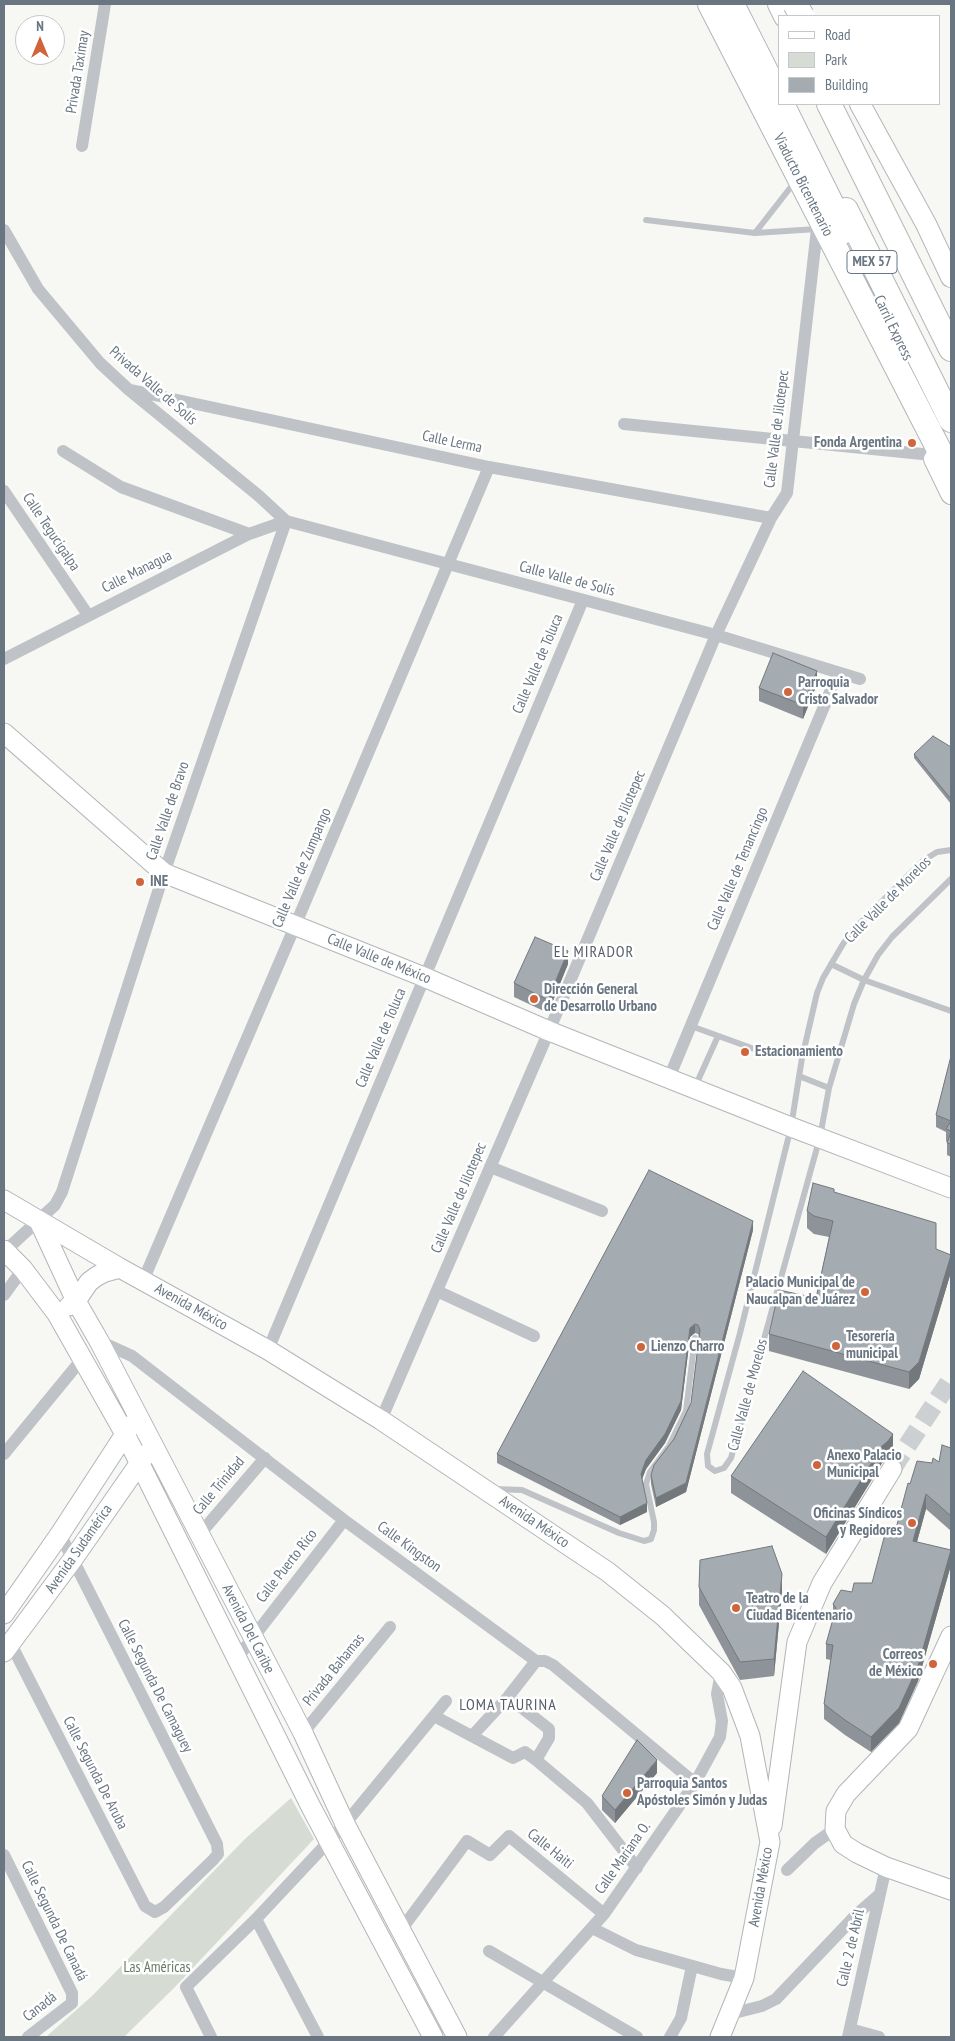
<!DOCTYPE html>
<meta charset="utf-8">
<style>
body{margin:0}
#map{position:relative;width:955px;height:2041px;overflow:hidden;background:#f7f7f4;font-family:"PT Sans Narrow",sans-serif}
canvas{display:block}
.frame{position:absolute;inset:0;border:5px solid #697682;pointer-events:none}
.legend{position:absolute;left:778px;top:15px;width:162px;height:90px;box-sizing:border-box;background:#fff;border:1px solid #c3c8cd;margin:0;padding:6px 9px;list-style:none;font-size:15px;color:#697682}
.legend li{display:flex;align-items:center;gap:10px;height:25px}
.legend b{width:25px;border:1px solid #c3c8cd}
.north{position:absolute;left:15px;top:15px;width:50px;height:50px;box-sizing:border-box;background:#fff;border:1px solid #c3c8cd;border-radius:50%;rotate:0deg;font-size:14px;font-weight:700;line-height:20px;text-align:center;color:#697682}
.north::after{content:'';display:block;margin:auto;width:18px;height:22px;background:#d0653c;clip-path:polygon(50% 0,100% 100%,50% 72%,0 100%)}
</style>
<div id="map">
<canvas width="955" height="2041"></canvas>
<div class="frame"></div>
<ul class="legend">
<li><b style="height:6px;background:#fff"></b>Road</li>
<li><b style="height:14px;background:#d6dbd4"></b>Park</li>
<li><b style="height:14px;background:#a4abb1"></b>Building</li>
</ul>
<div class="north">N</div>
</div>
<script>
const ctx = document.querySelector('canvas').getContext('2d');
ctx.lineJoin = 'round';
function fillPath(path, color) { ctx.fillStyle = color; ctx.fill(path, 'evenodd'); }
const poly = rows => new Path2D(rows.map(r => 'M' + r).join(''));
function trace(path, color, width, dash) { ctx.strokeStyle = color; ctx.lineWidth = width; ctx.lineCap = dash ? 'butt' : 'round'; ctx.setLineDash(dash || []); ctx.stroke(path); }
function drawText(font, color, halo, rows, align = 'center') {
  ctx.font = font + ' "PT Sans Narrow",sans-serif'; ctx.lineWidth = 5; ctx.setLineDash([]); ctx.textBaseline = 'middle'; ctx.strokeStyle = halo; ctx.fillStyle = color; for (const [text, x, y, turn = 0] of rows) {
    ctx.save(); ctx.translate(x, y); ctx.rotate((+turn || 0) * Math.PI / 180); ctx.textAlign = isNaN(turn) ? turn : align; if (halo) ctx.strokeText(text, 0, 0); ctx.fillText(text, 0, 0); ctx.restore();
  }
}
fillPath(poly([
 [291,1798,314,1839,174,1988,124,2037,46,2037,92,1996,245,1839]
]), '#d6dbd4');
trace(poly([
 [892,1469,951,1379]
]), '#ccd0d2', 19, [19, 9]);
const secondary = poly([
 [4,733,164,873,424,977,549,1031,791,1127,951,1188],
 [4,1200,120,1268,268,1350,381,1420,608,1572,663,1616,721,1672,732,1688,750,1736,770,1842,744,1978,720,2037],
 [39,1221,76,1301,99,1341,303,1733,345,1824,457,2037],
 [4,1250,23,1269,57,1314,125,1434,311,1807,433,2037],
 [69,1306,76,1301,89,1282,97,1276,105,1272,120,1268],
 [4,1614,60,1534,131,1425],
 [951,1636,908,1729,846,1794,836,1811,835,1829,843,1844,857,1853,886,1867,951,1890],
 [4,1652,73,1559,146,1454],
 [772,1826,797,1642,822,1583,892,1469]
]);
const primary = poly([
 [860,104,926,224,951,277],
 [934,459,951,494]
]);
const highway = poly([
 [710,4,951,473],
 [732,4,779,97],
 [780,4,786,16],
 [782,104,845,231],
 [829,104,951,349],
 [846,210,951,420]
]);
trace(secondary, '#b1b6ba', 21);
trace(primary, '#b2b6ba', 22);
trace(highway, '#b2b6b9', 26);
trace(poly([
 [646,220,755,233,817,229],
 [755,233,794,183],
 [951,850,937,852,924,860,854,929,843,944,823,978,817,993,802,1058,791,1127,740,1333,707,1454,708,1466,715,1471,724,1468,731,1458,820,1137,829,1088,854,1004,864,980,878,955,892,937,951,879],
 [831,964,864,980,951,1011],
 [691,1026,768,1054],
 [799,1076,829,1088],
 [695,1087,718,1036],
 [494,1489,522,1490,619,1533,644,1541,651,1539,654,1530,654,1522,646,1484,650,1472,669,1446,686,1411,695,1338]
]), '#bfc2c6', 6);
trace(poly([
 [82,146,105,4],
 [4,230,38,289,100,363,128,389,259,496,286,521,716,635,860,679],
 [131,390,489,467,771,518],
 [624,424,932,455],
 [63,451,121,487,249,534],
 [4,491,88,615],
 [4,659,249,534,286,521],
 [669,1078,838,673],
 [490,1167,602,1211],
 [5,1251,55,1205,62,1192,164,873,286,521],
 [143,1281,295,926,489,467],
 [437,1291,534,1336],
 [4,1295,23,1269],
 [99,1341,132,1356,344,1520,536,1661,545,1661,553,1665,695,1783],
 [268,1350,583,600],
 [381,1420,549,1031,716,635,771,518,787,493,817,229],
 [4,1454,82,1359],
 [199,1535,265,1458],
 [11,1644,145,1906,155,1912,164,1907,213,1860,218,1854,217,1844,60,1534],
 [238,1657,344,1520],
 [508,1697,549,1729,549,1738,536,1760],
 [434,1716,513,1758,525,1752,536,1760,587,1803,637,1868],
 [303,1733,390,1627],
 [472,1736,508,1697,536,1661],
 [4,1855,72,1993,72,2003,28,2037],
 [787,1870,815,1843,835,1829],
 [256,1919,318,2037],
 [592,1928,636,1950,721,1974,744,1978],
 [401,1930,467,1841,490,1855,509,1836,604,1914],
 [489,1951,637,2037],
 [730,2014,762,2006,776,1999,857,1914,880,1894],
 [850,2029,879,2037],
 [211,2037,186,1987,256,1919,345,1824,446,1701],
 [494,2037,604,1914,695,1783,720,1737,722,1721,717,1694,721,1672],
 [670,2037,681,2018,692,1966],
 [848,2037,886,1867]
]), '#bfc2c6', 12);
trace(secondary, '#fff', 19);
trace(primary, '#fff', 20);
trace(highway, '#fff', 24);
const highwayBridge = poly([
 [795,4,802,16]
]);
trace(highwayBridge, '#b2b6b9', 26, []);
trace(highwayBridge, '#fff', 24);
fillPath(poly([
 [817,684,803,719,759,701,759,688],
 [951,747,951,804,914,758,914,754],
 [568,964,548,1013,514,997,514,983],
 [951,1056,951,1157,947,1155,947,1142,946,1141,946,1132,936,1127,936,1115],
 [834,1192,936,1249,951,1272,919,1379,909,1389,769,1351,769,1334,816,1298,829,1237,814,1234,807,1228,807,1211],
 [753,1230,686,1492,656,1507,651,1484,651,1475,674,1439,691,1403,699,1336,698,1334,695,1333,690,1337,681,1410,665,1443,646,1469,642,1479,647,1512,620,1525,497,1463,497,1454],
 [951,1448,951,1531,926,1509,917,1542,951,1565,918,1681,899,1723,871,1752,845,1735,824,1719,824,1704,831,1660,826,1659,826,1644,833,1619,833,1604,852,1592,872,1583,894,1536,910,1484,932,1463,939,1462],
 [893,1451,888,1459,882,1463,826,1554,731,1493,731,1476],
 [699,1587,782,1591,774,1676,740,1680,699,1605],
 [657,1773,615,1823,602,1810,602,1796]
]), '#8d9398');
fillPath(poly([
 [817,671,817,684,803,719,803,705],
 [568,951,568,964,548,1013,548,1000],
 [753,1221,753,1230,686,1492,656,1507,656,1498,686,1483],
 [951,1255,951,1272,919,1379,909,1389,909,1372],
 [695,1324,695,1333,690,1337,681,1410,665,1443,646,1469,641,1482,641,1474,690,1328],
 [893,1434,893,1451,888,1459,882,1463,826,1554,826,1537,882,1446],
 [926,1494,926,1509,913,1556,913,1541],
 [647,1503,647,1512,620,1525,620,1517],
 [951,1550,951,1565,918,1681,899,1723,871,1752,871,1737],
 [782,1574,782,1591,774,1676,774,1659],
 [657,1760,657,1773,615,1823,615,1810]
]), '#73787c');
const building = poly([
 [773,653,817,671,803,705,759,688,773,653],
 [933,736,951,747,951,799,914,754,933,736],
 [535,937,568,951,548,1000,514,983,535,937],
 [951,1056,951,1131,946,1129,951,1121,936,1115,951,1056],
 [951,1132,951,1144,947,1143,951,1132],
 [649,1170,753,1221,686,1483,656,1498,651,1475,654,1465,674,1439,691,1403,700,1330,698,1325,695,1324,690,1328,681,1401,665,1434,646,1460,641,1474,647,1503,620,1517,497,1454,649,1170],
 [813,1183,834,1189,834,1192,936,1223,936,1249,951,1255,919,1362,909,1372,769,1334,779,1290,816,1298,833,1221,814,1216,807,1211,813,1183],
 [803,1371,893,1434,888,1441,882,1446,826,1537,731,1476,803,1371],
 [942,1445,951,1448,951,1516,926,1494,913,1541,951,1550,918,1666,899,1708,871,1737,845,1720,824,1704,833,1645,826,1644,836,1608,833,1604,841,1590,852,1592,854,1583,872,1583,885,1534,894,1536,908,1483,910,1484,917,1461,932,1463,933,1458,939,1462,942,1445],
 [772,1546,782,1574,774,1659,740,1662,699,1587,700,1560,772,1546],
 [637,1740,657,1760,615,1810,602,1796,637,1740]
]);
fillPath(building, '#a4abb1');
trace(building, '#73787c', 1);
for (const [x, y, r, color] of [
 [912,443,5,"#d0653c"],
 [788,692,5,"#d0653c"],
 [140,882,5,"#d0653c"],
 [534,999,5,"#d0653c"],
 [745,1052,5,"#d0653c"],
 [865,1292,5,"#d0653c"],
 [836,1346,5,"#d0653c"],
 [641,1347,5,"#d0653c"],
 [817,1465,5,"#d0653c"],
 [912,1523,5,"#d0653c"],
 [736,1608,5,"#d0653c"],
 [933,1664,5,"#d0653c"],
 [627,1793,5,"#d0653c"]
]) { const dot = new Path2D(); dot.arc(x, y, r, 0, 2 * Math.PI); ctx.fillStyle = color; ctx.fill(dot); trace(dot, '#fff', 2); }
for (const [x, y, w] of [
 [872,262,50]
]) { const box = new Path2D(); box.roundRect(x - w / 2, y - 11.5, w, 23, 4); ctx.fillStyle = '#fff'; ctx.fill(box); trace(box, '#697682', 1); }
drawText('bold 14px', '#697682', null, [
 ["MEX 57",872,262]
]);
drawText('15px', '#697682', '#fff', [
 ["Privada Taximay",78,72,-81],
 ["Viaducto Bicentenario",803,185,63],
 ["Carril Express",893,328,64],
 ["Privada Valle de Solís",153,386,41],
 ["Calle Valle de Jilotepec",777,429,-83],
 ["Calle Lerma",452,442,12],
 ["Calle Tegucigalpa",51,532,56],
 ["Calle Managua",137,572,-27],
 ["Calle Valle de Solís",567,579,15],
 ["Calle Valle de Toluca",538,664,-67],
 ["Calle Valle de Bravo",168,811,-71],
 ["Calle Valle de Jilotepec",618,826,-67],
 ["Calle Valle de Zumpango",302,868,-67],
 ["Calle Valle de Tenancingo",738,869,-67],
 ["Calle Valle de Morelos",888,900,-45],
 ["Calle Valle de México",379,959,22],
 ["Calle Valle de Toluca",381,1038,-67],
 ["Calle Valle de Jilotepec",459,1198,-67],
 ["Avenida México",191,1307,29],
 ["Calle Valle de Morelos",748,1395,-75],
 ["Calle Trinidad",219,1486,-50],
 ["Avenida México",534,1522,34],
 ["Calle Kingston",409,1547,36],
 ["Avenida Sudamérica",79,1549,-55],
 ["Calle Puerto Rico",287,1566,-52],
 ["Avenida Del Caribe",248,1629,63],
 ["Privada Bahamas",334,1670,-51],
 ["Calle Segunda De Camaguey",155,1686,63],
 ["Calle Segunda De Aruba",95,1773,63],
 ["Calle Haiti",550,1849,39],
 ["Calle Mariana O.",623,1858,-55],
 ["Avenida México",761,1887,-80],
 ["Calle Segunda De Canadá",54,1921,64],
 ["Calle 2 de Abril",851,1948,-77],
 ["Canadá",40,2007,-38]
]);
drawText('bold 15px', '#697682', '#fff', [
 ["Fonda Argentina",902,443,"right"],
 ["Parroquia",798,683],
 ["Cristo Salvador",798,700],
 ["INE",150,882],
 ["Dirección General",544,990],
 ["de Desarrollo Urbano",544,1007],
 ["Estacionamiento",755,1052],
 ["Palacio Municipal de",855,1283,"right"],
 ["Naucalpan de Juárez",855,1300,"right"],
 ["Tesorería",846,1337],
 ["municipal",846,1354],
 ["Lienzo Charro",651,1347],
 ["Anexo Palacio",827,1456],
 ["Municipal",827,1473],
 ["Oficinas Síndicos",902,1514,"right"],
 ["y Regidores",902,1531,"right"],
 ["Teatro de la",746,1599],
 ["Ciudad Bicentenario",746,1616],
 ["Correos",923,1655,"right"],
 ["de México",923,1672,"right"],
 ["Parroquia Santos",637,1784],
 ["Apóstoles Simón y Judas",637,1801]
], 'left');
drawText('15px', '#6a7a67', '#fff', [
 ["Las Américas",157,1968]
]);
ctx.letterSpacing = '1px';
drawText('16px', '#565f68', '#fff', [
 ["EL MIRADOR",594,952],
 ["LOMA TAURINA",508,1705]
]);
ctx.letterSpacing = '0px';
</script>
